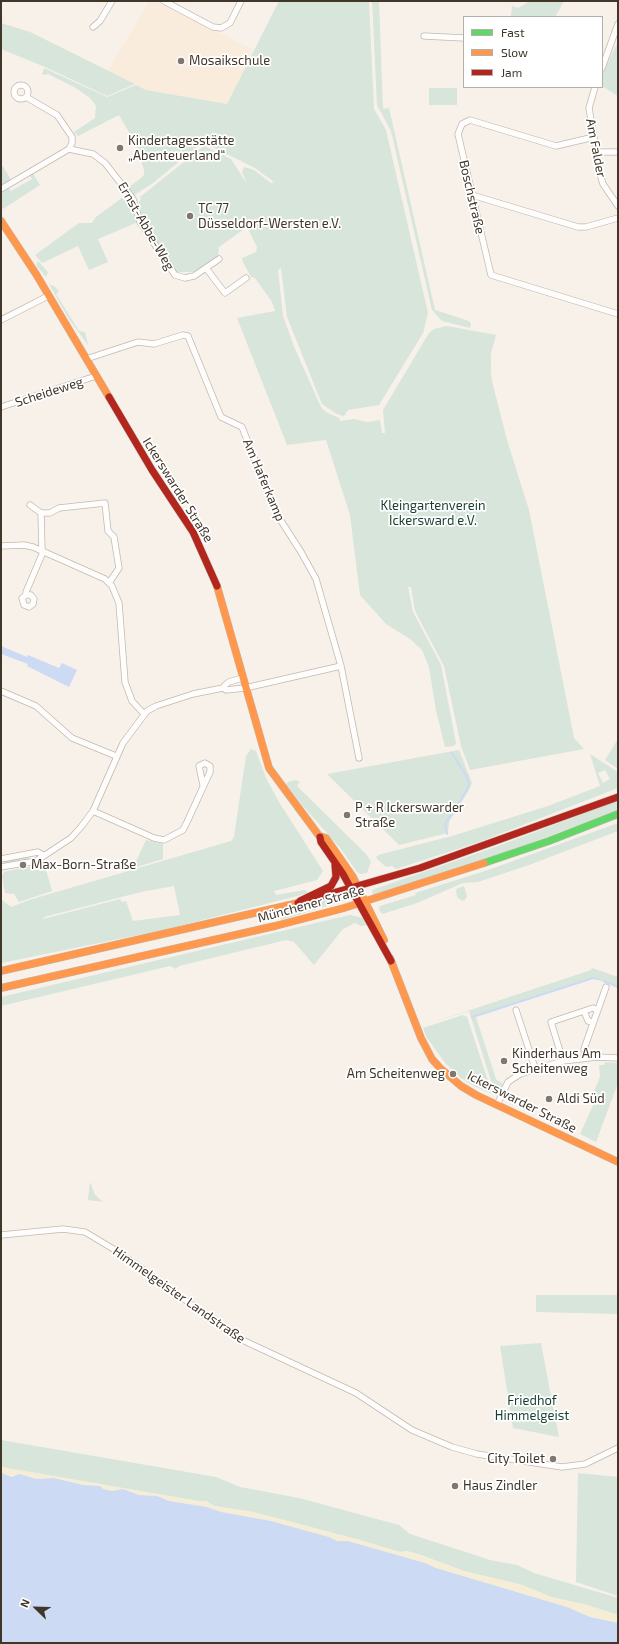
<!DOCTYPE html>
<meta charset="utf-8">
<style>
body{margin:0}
#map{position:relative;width:619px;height:1644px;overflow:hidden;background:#f7f1ea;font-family:"Exo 2",sans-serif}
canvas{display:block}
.frame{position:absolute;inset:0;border:2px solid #41362a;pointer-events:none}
.legend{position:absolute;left:463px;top:16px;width:140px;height:72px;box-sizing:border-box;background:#fff;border:1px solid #b3afaa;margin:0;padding:5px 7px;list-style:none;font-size:12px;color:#41362a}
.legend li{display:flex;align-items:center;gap:8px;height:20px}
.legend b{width:20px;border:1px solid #b3afaa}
.north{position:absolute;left:16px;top:1588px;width:40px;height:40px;-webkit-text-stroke:3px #fff;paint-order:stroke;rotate:293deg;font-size:11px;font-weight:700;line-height:16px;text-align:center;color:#41362a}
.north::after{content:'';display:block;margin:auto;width:14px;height:18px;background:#41362a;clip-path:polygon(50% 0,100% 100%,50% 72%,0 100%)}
</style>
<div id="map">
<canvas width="619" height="1644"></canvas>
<div class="frame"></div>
<ul class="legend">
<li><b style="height:5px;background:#63d668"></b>Fast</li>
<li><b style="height:5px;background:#ff974d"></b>Slow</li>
<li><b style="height:5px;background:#b3261e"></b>Jam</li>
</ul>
<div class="north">N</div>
</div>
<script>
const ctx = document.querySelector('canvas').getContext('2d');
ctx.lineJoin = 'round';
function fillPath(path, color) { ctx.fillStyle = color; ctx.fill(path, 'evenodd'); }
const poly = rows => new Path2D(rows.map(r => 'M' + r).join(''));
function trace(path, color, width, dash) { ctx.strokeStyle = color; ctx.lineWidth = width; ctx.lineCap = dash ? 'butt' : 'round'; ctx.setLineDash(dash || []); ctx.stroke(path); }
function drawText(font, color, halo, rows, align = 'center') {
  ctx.font = font + ' "Exo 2",sans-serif'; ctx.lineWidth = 3.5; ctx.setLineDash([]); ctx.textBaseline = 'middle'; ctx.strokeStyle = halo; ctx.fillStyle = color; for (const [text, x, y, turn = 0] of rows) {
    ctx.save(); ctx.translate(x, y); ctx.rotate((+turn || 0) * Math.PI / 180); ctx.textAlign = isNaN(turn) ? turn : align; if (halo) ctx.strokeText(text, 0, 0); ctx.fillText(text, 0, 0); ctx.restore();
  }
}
fillPath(poly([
 [149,1,155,1,254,50,227,104,146,90,108,71]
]), '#faecdd');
fillPath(poly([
 [279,1,369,1,374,109,386,130,428,313,423,333,379,405,348,410,345,415,343,416,337,414,322,404,287,317,281,268,278,270,283,316,295,349,321,407,326,412,339,418,340,421,354,419,367,422,380,420,382,433,385,433,383,410,429,333,434,329,447,326,496,335,491,353,491,373,492,381,507,440,529,510,574,738,584,749,470,770,461,746,444,666,415,611,411,587,408,587,413,612,441,665,456,743,454,746,445,747,436,710,429,667,422,650,410,639,386,624,360,595,350,515,326,440,287,445,237,318,275,311,272,302,255,278,251,277,243,262,242,258,256,252,257,247,247,227,219,247,218,256,195,272,174,272,137,215,137,206,141,199,140,197,204,146,231,159,247,184,242,172,244,167,254,170,271,183,274,182,255,168,203,142,153,183,133,196,128,188,141,178,144,175,144,170,137,146,119,115,78,136,74,132,95,118,96,106,90,98,76,88,48,74,44,75,42,74,44,68,107,97,136,85,146,90,227,104],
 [372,1,379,1,383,109,389,108,435,310,469,321,471,324,470,328,442,321,432,310,391,131,377,105],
 [530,1,564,1,555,17,511,17,512,6,518,8],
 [1,23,30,32,135,84,107,96,45,67,1,49],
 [618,42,618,96,602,86,602,74],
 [429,88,457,88,457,105,429,105],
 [3,166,11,180,1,186,1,167],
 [32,172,40,185,3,209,1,206,1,192,8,187,11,191,32,179,29,174],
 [126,195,132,204,131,210,138,222,98,239,108,262,89,270,78,246,42,263,35,255,79,223,92,223,96,217],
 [38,261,48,272,46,277,36,265],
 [49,284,54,286,59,291,56,294,79,331,85,332,88,345,69,319],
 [618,739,618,769,605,760],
 [251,749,256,751,266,778,279,802,323,871,317,880,274,891,276,895,305,890,309,893,163,930,1,963,2,900,11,907,29,900,231,841,234,837,246,756],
 [174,886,180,915,133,921,126,901,122,902,120,899,43,919,44,917,141,892],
 [459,750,472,783,469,790,449,822,448,833,399,845,327,774],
 [590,754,618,772,618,788,479,842,396,869,392,866,386,867,376,858,378,855,452,836,548,806,600,786],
 [605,770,610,779,603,783,598,773],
 [296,780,300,782,297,786,366,854,371,862,367,873,361,874,357,872,341,849,303,806,286,784,288,782],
 [618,801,618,810,539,840,475,863,373,895,372,890,498,846],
 [618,823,618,831,529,865,478,882,463,883,417,903,382,914,379,909,380,906,416,895,415,893,488,870],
 [146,840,163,844,163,859,133,868],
 [27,856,29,859,5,865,4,860],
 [44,863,52,891,19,902,14,894,5,893,2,876,4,872],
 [464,886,467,897,464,901,461,900,457,897,456,889],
 [342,895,348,898,343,901,281,920,279,913],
 [350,915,363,918,367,925,361,926,355,923,343,929,314,965,294,942,286,940,179,966,176,969,170,966,1,1006,1,997],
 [592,968,618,977,618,988,594,978,476,1017,496,1079,503,1084,500,1091,495,1089,492,1084,469,1011,422,1026,591,970],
 [463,1015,467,1017,490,1087,499,1094,497,1096,476,1087,461,1078,446,1064,427,1038,423,1028],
 [605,1062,618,1063,618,1083,596,1142,580,1134,595,1101,592,1096,600,1077,599,1065,604,1065],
 [90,1182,95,1195,103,1202,88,1200],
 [536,1295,618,1295,618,1314,536,1312],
 [541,1343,553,1407,559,1437,513,1428,500,1346],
 [1,1440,216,1477,240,1487,299,1498,399,1525,410,1534,490,1560,517,1565,534,1573,618,1598,618,1615,587,1605,551,1597,522,1585,464,1571,421,1555,407,1551,400,1552,356,1539,253,1512,214,1506,206,1501,198,1501,1,1467],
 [578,1473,618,1477,618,1596,576,1582]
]), '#d7e5da');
fillPath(poly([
 [1,1467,198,1501,206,1501,214,1506,253,1512,356,1539,400,1552,406,1551,464,1571,522,1585,551,1597,587,1605,614,1614,618,1615,618,1623,590,1617,567,1607,436,1568,425,1563,348,1541,337,1541,329,1537,271,1521,221,1512,207,1507,169,1501,157,1496,139,1495,123,1489,113,1491,102,1489,100,1486,83,1485,54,1478,36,1479,33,1477,3,1475,1,1473]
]), '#f5edd5');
fillPath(poly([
 [1,646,27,657,28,655,59,668,62,663,77,670,69,687,27,666,28,664,1,654],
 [1,1473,12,1477,19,1474,37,1479,54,1478,83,1485,100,1486,103,1489,112,1491,123,1489,139,1495,157,1496,169,1501,207,1507,221,1512,271,1521,329,1537,337,1541,348,1541,425,1563,436,1568,567,1607,590,1617,618,1623,618,1643,1,1643]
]), '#ccdaf4');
trace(poly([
 [447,834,445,824,467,790,469,784,467,777,452,753],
 [604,981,618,987],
 [472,1017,581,982,593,978,598,979]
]), '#ccdaf4', 2);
const street = poly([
 [164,1,213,27,221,28,230,23,241,1],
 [93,27,100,21,112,1],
 [424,36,464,38],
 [602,68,618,24],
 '14 92a7 7 0 1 1 14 0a7 7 0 1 1-14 0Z',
 [595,87,589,108,600,174,603,184,618,206],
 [26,97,57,115,72,137,72,143,69,149,93,154,105,163,133,199,140,222,175,275,185,278,194,276,219,259],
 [594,137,556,146,470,120,462,124,458,134,491,275,618,314],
 [597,152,618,152],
 [1,189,69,149],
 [472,195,578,227,586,227,618,218],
 [206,268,225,293,246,278],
 [1,320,48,296],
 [1,407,96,376],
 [30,505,41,513],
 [1,546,24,545,33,547,105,579,112,586,119,603,125,682,132,701,144,714],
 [42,551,41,513,50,513,59,508,105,503,108,531,114,537,119,568,109,583],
 [26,595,31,595,34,599,33,604,29,607,24,605,22,598,26,595,26,592,43,552],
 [341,666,359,758],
 [223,688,225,685,229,682,242,678],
 [1,691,36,706,72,738,116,756],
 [93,811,154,838,164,840,183,830,187,822,210,772,210,766,205,763,199,766,203,785],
 [1,859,38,852,43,855],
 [1,867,36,861,71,838,81,827,93,811,123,743,147,711,156,706,193,694,223,688,226,690,245,688,341,666,316,579,301,552,276,513,242,427,221,417,188,336,183,335,154,344,138,342,86,359],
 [516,1010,535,1068],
 [584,1011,588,1021,593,1022],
 [585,1057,584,1049,606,987],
 [563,1061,551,1022,593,1008,597,1010],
 [497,1105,508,1082,520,1074,563,1061,597,1057,618,1058],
 [1,1235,63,1229,85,1232,120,1253,238,1338,356,1393,412,1430,452,1447,477,1454,562,1467,585,1464,618,1448]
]);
const fast = poly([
 [484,863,549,841,618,814]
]);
const slow = poly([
 [1,221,36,274,109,397],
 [217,586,269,768,320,837],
 [320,836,326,838,353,877,384,940],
 [275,926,344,908,484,863],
 [390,958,421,1038,432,1059,440,1068,461,1086,476,1095,618,1162],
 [1,971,298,903],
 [1,988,275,926]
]);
const jam = poly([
 [109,397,152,470,193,532,217,586],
 [320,837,321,842,343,874,391,961],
 [300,901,331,886,336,877,335,865],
 [298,903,420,868,618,797]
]);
trace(street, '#c1b9b1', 7);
trace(fast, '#c1b9b1', 8);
trace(slow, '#c1b9b1', 8);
trace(jam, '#c1b9b1', 8);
trace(street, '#fefdfc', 5.5);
trace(fast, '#63d668', 7);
trace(slow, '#ff974d', 7);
trace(jam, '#b3261e', 7);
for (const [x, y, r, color] of [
 [181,61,4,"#81776d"],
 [120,148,4,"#81776d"],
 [190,216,4,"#81776d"],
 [347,815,4,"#81776d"],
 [23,865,4,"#81776d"],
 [504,1061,4,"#81776d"],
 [453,1074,4,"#81776d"],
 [549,1099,4,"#81776d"],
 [553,1459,4,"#81776d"],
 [455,1486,4,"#81776d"]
]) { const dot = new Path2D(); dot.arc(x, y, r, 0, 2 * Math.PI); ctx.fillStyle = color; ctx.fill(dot); trace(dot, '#fff', 1.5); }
drawText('13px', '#41362a', '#fff', [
 ["Mosaikschule",189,61],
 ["Kindertagesstätte",128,141],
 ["„Abenteuerland“",128,156],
 ["TC 77",198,209],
 ["Düsseldorf-Wersten e.V.",198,224],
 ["P + R Ickerswarder",355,808],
 ["Straße",355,823],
 ["Max-Born-Straße",31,865],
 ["Kinderhaus Am",512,1054],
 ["Scheitenweg",512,1069],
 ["Am Scheitenweg",445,1074,"right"],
 ["Aldi Süd",557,1099],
 ["City Toilet",545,1459,"right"],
 ["Haus Zindler",463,1486]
], 'left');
drawText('13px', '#41362a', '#fff', [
 ["Am Falder",596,148,79],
 ["Boschstraße",472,197,77],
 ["Ernst-Abbe-Weg",146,226,60],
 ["Scheideweg",49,392,-18],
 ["Am Haferkamp",264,480,67],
 ["Ickerswarder Straße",178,490,58],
 ["Münchener Straße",311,904,-15],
 ["Ickerswarder Straße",522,1102,27],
 ["Himmelgeister Landstraße",179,1295,35]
]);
drawText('13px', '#153e2e', '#fff', [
 ["Kleingartenverein",433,506],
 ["Ickersward e.V.",433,521],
 ["Friedhof",532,1401],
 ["Himmelgeist",532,1416]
]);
</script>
